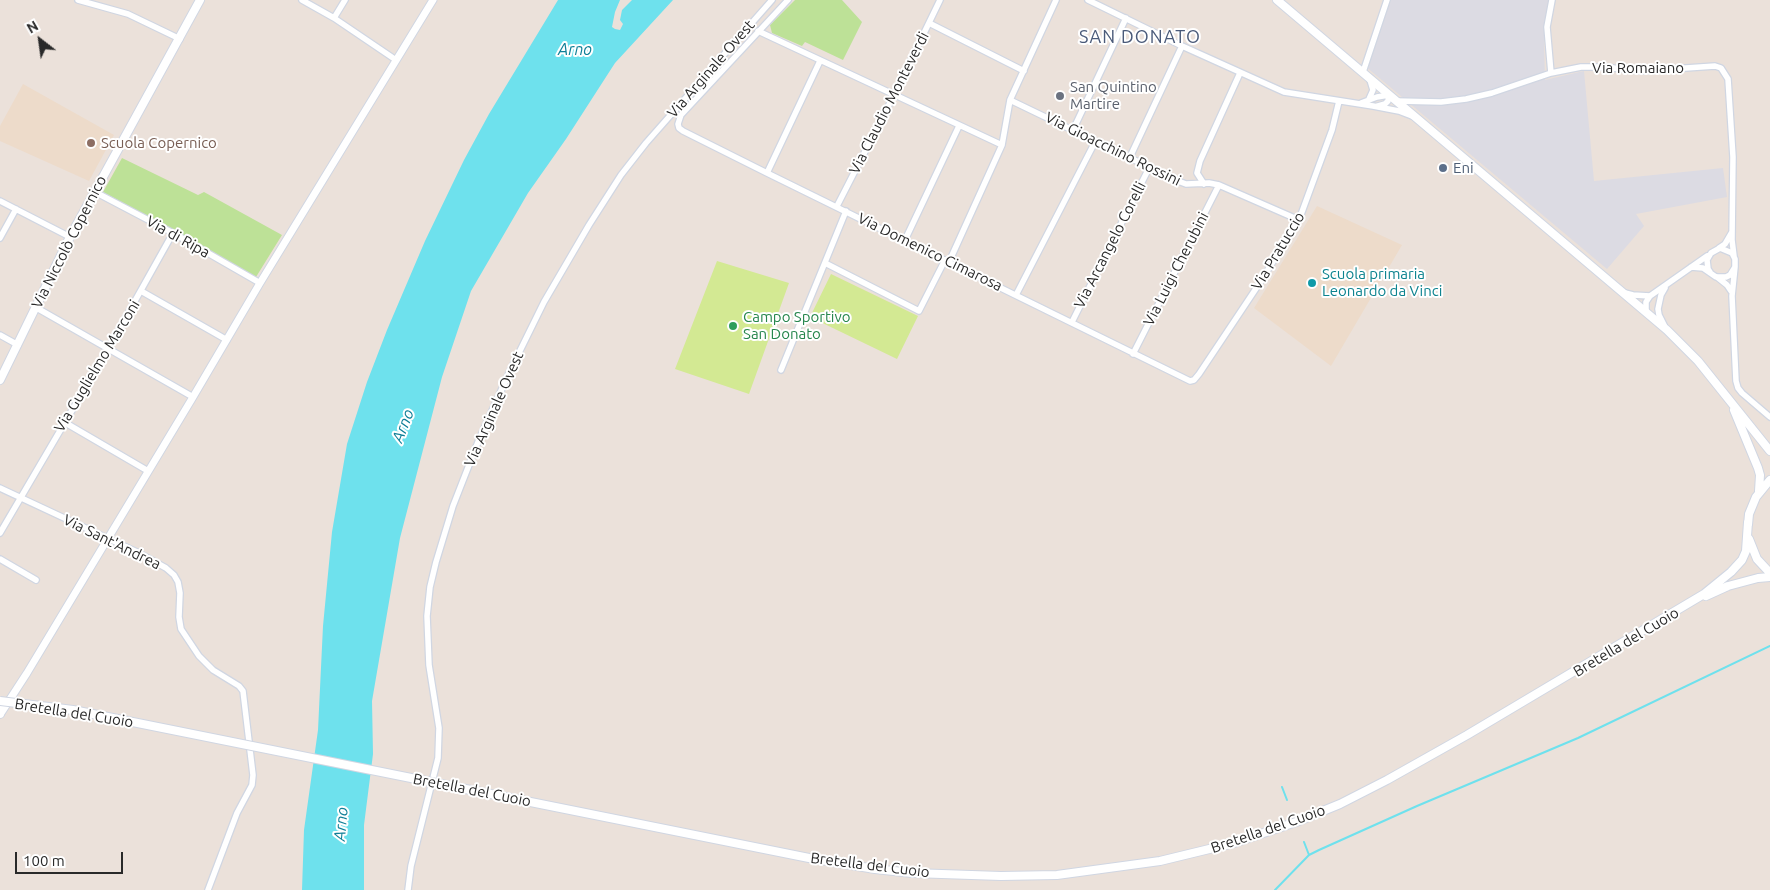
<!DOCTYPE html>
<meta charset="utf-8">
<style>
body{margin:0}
#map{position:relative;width:1770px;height:890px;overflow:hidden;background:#ebe1da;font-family:Ubuntu,sans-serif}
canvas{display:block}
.north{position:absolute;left:15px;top:15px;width:50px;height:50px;-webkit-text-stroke:4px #fff;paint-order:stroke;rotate:330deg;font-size:14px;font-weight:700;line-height:20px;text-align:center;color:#292929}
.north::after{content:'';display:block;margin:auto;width:18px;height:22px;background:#292929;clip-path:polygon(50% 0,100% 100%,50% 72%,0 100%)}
.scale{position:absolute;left:15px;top:852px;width:108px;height:22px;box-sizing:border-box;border:2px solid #292929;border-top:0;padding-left:6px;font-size:15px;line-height:18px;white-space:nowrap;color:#292929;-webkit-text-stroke:4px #fff;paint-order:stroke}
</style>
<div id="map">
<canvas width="1770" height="890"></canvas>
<div class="north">N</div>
<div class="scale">100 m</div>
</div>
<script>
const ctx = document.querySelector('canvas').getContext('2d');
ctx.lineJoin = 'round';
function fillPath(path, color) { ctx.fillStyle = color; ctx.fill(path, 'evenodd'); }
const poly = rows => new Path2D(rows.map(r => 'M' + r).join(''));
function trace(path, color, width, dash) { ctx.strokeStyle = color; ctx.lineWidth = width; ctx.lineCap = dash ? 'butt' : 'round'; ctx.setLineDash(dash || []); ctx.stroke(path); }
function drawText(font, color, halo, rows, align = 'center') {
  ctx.font = font + ' Ubuntu,sans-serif'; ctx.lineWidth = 4; ctx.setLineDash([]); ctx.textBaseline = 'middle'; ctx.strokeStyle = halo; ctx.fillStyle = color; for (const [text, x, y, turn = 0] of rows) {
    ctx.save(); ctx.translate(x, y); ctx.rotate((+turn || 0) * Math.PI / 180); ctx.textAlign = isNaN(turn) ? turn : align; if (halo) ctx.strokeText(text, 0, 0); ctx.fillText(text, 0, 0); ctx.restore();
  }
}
fillPath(poly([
 [1391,0,1548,0,1544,42,1545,80,1584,71,1594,181,1723,168,1727,197,1636,214,1644,226,1607,269,1365,66]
]), '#dcdbe3');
fillPath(poly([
 [23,84,114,135,89,181,0,141,0,126],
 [1317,206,1402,245,1331,366,1254,308]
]), '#eddbca');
fillPath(poly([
 [795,0,842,0,862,22,843,60,805,42,802,46,772,33,770,25],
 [122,158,198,195,204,192,282,235,256,277,103,192]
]), '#bde197');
fillPath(poly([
 [717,261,789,283,749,394,675,369],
 [831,274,918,316,897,359,810,317]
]), '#d3e993');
fillPath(poly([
 [558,0,620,0,615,12,612,27,615,29,620,30,623,24,620,20,622,10,632,0,673,0,615,63,566,139,528,193,471,291,442,377,400,538,372,701,373,754,364,825,364,890,302,890,304,830,318,730,323,626,332,532,347,444,367,382,387,330,425,241,464,160,489,114]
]), '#6ee1ed');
trace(poly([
 [1282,787,1287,800],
 [1304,842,1309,855],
 [1275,890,1309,855,1319,850,1417,806,1578,738,1770,646]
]), '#6ee1ed', 2);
const minor = poly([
 [78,0,128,14,180,39],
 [302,0,334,18,396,60],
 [788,0,681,115,678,124,679,128,683,131,767,173,1190,381,1194,380,1199,374,1259,284,1299,220,1332,130,1339,101],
 [1088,0,1182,46,1284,92,1373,106,1399,111,1412,116],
 [334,18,345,0],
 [929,23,1024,71],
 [758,31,1002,145],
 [1363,72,1387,0],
 [1551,73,1547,27,1552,0],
 [1369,99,1373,90,1370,80],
 [1010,100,1178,181,1186,184,1209,183,1219,185,1299,220],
 [1396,101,1441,102,1466,99,1492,93,1551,73,1581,67,1603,67,1642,71,1715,66,1721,68,1728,79,1733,157,1732,240,1734,256],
 [1361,103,1377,97,1389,95,1388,101,1385,104,1378,106],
 [1073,130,1126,18],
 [1130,157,1182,46],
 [767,173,820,61],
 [1204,184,1197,173,1200,161,1240,73],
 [95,192,173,233,260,283],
 [0,201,70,237],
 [837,206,894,95,940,0],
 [0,238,16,209],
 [905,240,959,126],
 [1719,248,1725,244,1732,232],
 [949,262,1002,145,1010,100,1056,0],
 [825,263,919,311,945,260],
 [1691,267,1703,268,1716,277,1726,277,1730,275,1735,267,1735,259,1732,253,1720,248,1711,253,1707,260,1708,269,1710,272],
 [1735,267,1732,296,1736,381,1738,388,1742,393,1770,417],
 [1717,277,1727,285,1731,291],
 [141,291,227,340],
 [1625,293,1633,295,1650,296,1707,256],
 [1016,295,1095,142],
 [35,307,193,397],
 [1646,311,1646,302,1650,296],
 [1072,322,1149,168],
 [1664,325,1659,315,1658,309,1661,295,1665,288],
 [0,335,18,345],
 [1133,354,1219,185],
 [781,370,846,211],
 [64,422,148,471],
 [0,488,137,552,166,568,174,575,178,582,180,593,179,617,181,629,199,656,213,670,239,686,243,691,253,775,252,785,237,813,208,890],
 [0,533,108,349,173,233],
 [0,559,36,580],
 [408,890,411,866,438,758,439,728,429,665,427,616,430,587,436,562,453,506,478,442,509,373,544,302,589,225,621,175,646,143,772,0]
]);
const tertiary = poly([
 [1,713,27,673,193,397,260,283,433,0]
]);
const secondary = poly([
 [1277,0,1667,330,1698,361,1770,451],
 [0,380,70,237,200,0],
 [1734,410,1758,468,1760,475,1759,491],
 [1748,525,1749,514,1756,497,1770,480],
 [1749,539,1757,559,1770,573],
 [1706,596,1728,586,1758,578,1770,577],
 [0,707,0,714],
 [912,873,1001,876,1057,875,1160,861,1234,843,1296,822,1340,804,1387,780,1467,735,1704,594,1731,572,1742,560,1746,551,1748,522]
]);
trace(minor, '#d0d6e2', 8);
trace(tertiary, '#d0d6e2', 9);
trace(secondary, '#d0d6e2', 10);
trace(minor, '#fff', 5.5);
trace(tertiary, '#fff', 7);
trace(secondary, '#fff', 8);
const secondaryBridge = poly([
 [0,701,73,710,809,858,875,869,912,873]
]);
trace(secondaryBridge, '#d0d6e2', 10, []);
trace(secondaryBridge, '#fff', 8);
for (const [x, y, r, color] of [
 [1060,96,5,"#6b7280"],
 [91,143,5,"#8d6e63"],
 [1443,168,5,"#5c6f8a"],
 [1312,283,5,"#0f9aa8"],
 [733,326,5,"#2e9e5b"]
]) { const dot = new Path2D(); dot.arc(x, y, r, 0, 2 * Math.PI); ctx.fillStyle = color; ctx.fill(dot); trace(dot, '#fff', 2); }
drawText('15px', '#292929', '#fff', [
 ["Via Romaiano",1638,68],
 ["Via Arginale Ovest",711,69,-49],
 ["Via Claudio Monteverdi",889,103,-63],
 ["Via Gioacchino Rossini",1113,149,26],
 ["Via di Ripa",178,237,29],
 ["Via Niccolò Copernico",69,242,-63],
 ["Via Arcangelo Corelli",1110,245,-63],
 ["Via Pratuccio",1278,251,-59],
 ["Via Domenico Cimarosa",930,252,26],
 ["Via Luigi Cherubini",1176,269,-63],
 ["Via Guglielmo Marconi",97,366,-59],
 ["Via Arginale Ovest",494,409,-66],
 ["Via Sant'Andrea",112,542,26],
 ["Bretella del Cuoio",1626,642,-31],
 ["Bretella del Cuoio",74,713,9],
 ["Bretella del Cuoio",472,790,11],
 ["Bretella del Cuoio",1268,829,-19],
 ["Bretella del Cuoio",870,865,7]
]);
drawText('15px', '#5b616d', '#fff', [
 ["San Quintino",1070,87],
 ["Martire",1070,104]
], 'left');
drawText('15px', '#785e54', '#fff', [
 ["Scuola Copernico",101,143]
], 'left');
drawText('15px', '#4e5e75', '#fff', [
 ["Eni",1453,168]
], 'left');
drawText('15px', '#0d838f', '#fff', [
 ["Scuola primaria",1322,274],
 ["Leonardo da Vinci",1322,291]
], 'left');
drawText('15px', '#27864d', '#fff', [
 ["Campo Sportivo",743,317],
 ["San Donato",743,334]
], 'left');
drawText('italic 16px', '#0f7f97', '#fff', [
 ["Arno",575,50],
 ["Arno",403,426,-69],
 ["Arno",341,824,-85]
]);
ctx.letterSpacing = '1px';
drawText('18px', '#4a5a79', '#fff', [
 ["SAN DONATO",1140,37]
]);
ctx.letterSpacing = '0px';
</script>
